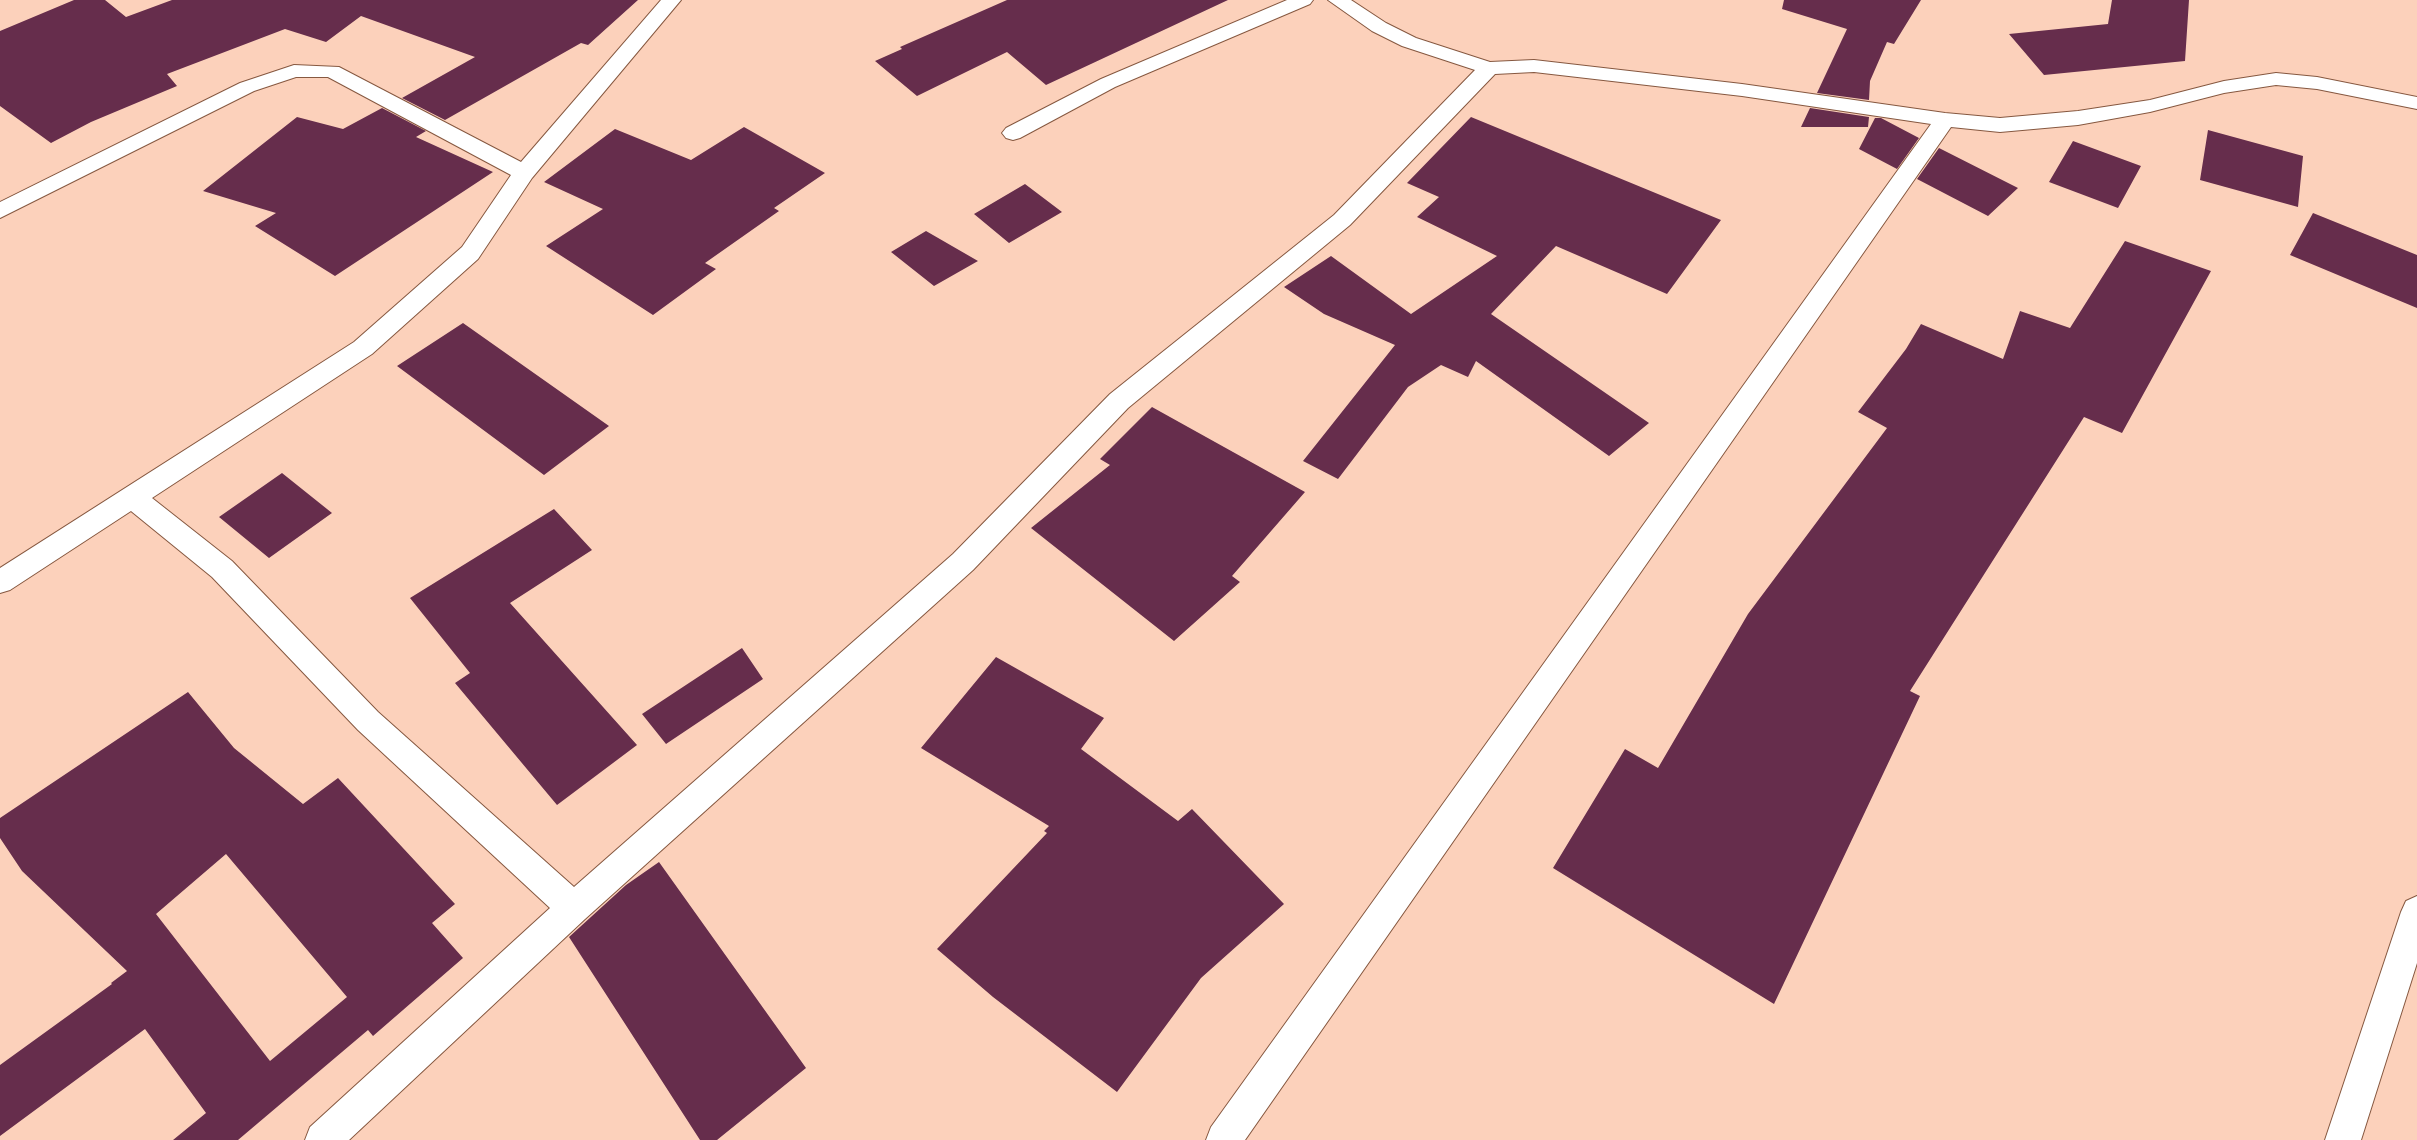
<!DOCTYPE html>
<style>
body{margin:0}
canvas{display:block;background:#fcd1bb}
</style>
<canvas width="2417" height="1140"></canvas>
<script>
const ctx = document.querySelector('canvas').getContext('2d');
ctx.lineJoin = 'round';
function fillPath(path, color) { ctx.fillStyle = color; ctx.fill(path, 'evenodd'); }
const poly = rows => new Path2D(rows.map(r => 'M' + r).join(''));
function trace(path, color, width, dash) { ctx.strokeStyle = color; ctx.lineWidth = width; ctx.lineCap = dash ? 'butt' : 'round'; ctx.setLineDash(dash || []); ctx.stroke(path); }
fillPath(poly([
 [74,0,105,0,126,17,172,0,638,0,588,45,581,43,445,120,402,98,475,57,361,16,326,42,285,29,167,74,177,86,91,122,51,143,0,106,0,31],
 [1007,0,1228,0,1046,85,1007,52,917,96,875,61,902,49,900,47],
 [1784,0,1921,0,1894,44,1887,42,1870,81,1869,100,1817,93,1847,29,1782,9],
 [2112,0,2189,0,2185,61,2044,75,2009,34,2108,24],
 [382,108,426,131,416,137,493,172,335,276,255,226,276,213,203,191,297,117,343,129],
 [1810,108,1869,117,1868,127,1801,127],
 [1471,117,1721,220,1667,294,1556,246,1491,314,1649,423,1609,456,1476,361,1468,377,1441,365,1408,387,1338,479,1303,461,1395,345,1324,314,1284,287,1331,256,1411,314,1497,256,1417,217,1439,197,1407,183],
 [1875,118,1881,118,1919,138,1897,169,1859,149],
 [744,127,825,173,774,208,779,211,705,263,716,269,653,315,546,246,603,209,544,182,615,129,691,160],
 [2208,130,2303,156,2298,207,2200,180],
 [2073,141,2141,166,2118,208,2049,182],
 [1939,148,2018,188,1988,216,1917,179],
 [1025,184,1062,212,1009,243,974,214],
 [2313,213,2417,255,2417,308,2290,255],
 [926,231,978,261,934,286,891,252],
 [2125,241,2211,271,2122,433,2084,417,1910,691,1920,696,1774,1004,1553,868,1625,749,1658,768,1748,614,1887,428,1858,412,1906,349,1921,324,2003,359,2020,311,2070,328],
 [463,323,609,426,544,475,397,366],
 [1152,407,1305,492,1232,576,1240,582,1174,641,1031,528,1110,465,1100,459],
 [282,473,332,513,269,558,219,517],
 [554,509,592,550,510,603,637,745,557,805,455,683,470,673,410,598],
 [742,648,763,679,666,744,642,714],
 [996,657,1104,718,1081,749,1178,821,1192,809,1284,904,1201,978,1117,1092,993,997,937,949,1047,833,1044,831,1049,826,921,748],
 [188,692,234,748,303,804,338,778,455,904,432,923,463,958,373,1036,368,1030,238,1140,173,1140,206,1113,145,1029,0,1136,0,1065,112,984,111,983,127,971,22,871,0,838,0,818],
 [226,854,347,997,270,1061,156,914],
 [659,862,806,1068,717,1140,700,1140,569,937,626,885]
]), '#662d4c');
const minor = poly([
 [661,0,681,0,532,178,478,259,372,354,152,498,232,561,378,712,574,887,953,554,1110,394,1334,215,1475,70,1402,46,1372,31,1328,0,1351,0,1386,23,1416,38,1490,62,1534,60,1742,84,1945,113,2000,118,2078,111,2150,100,2224,81,2276,73,2317,77,2417,97,2417,109,2317,89,2276,85,2224,93,2150,112,2078,125,2000,132,1951,127,1245,1140,1206,1140,1211,1127,1931,124,1742,96,1534,72,1495,74,1350,225,1128,408,973,570,585,919,349,1140,305,1140,310,1127,550,908,358,730,212,577,131,511,10,590,0,593,0,568,354,342,462,247,511,175,328,77,296,77,254,91,0,218,0,202,240,83,294,65,339,67,521,162,661,0],
 [1287,0,1313,0,1310,4,1115,87,1020,138,1013,140,1006,138,1002,133,1006,128,1101,79,1287,0],
 [2417,896,2417,963,2361,1140,2325,1140,2401,912,2406,901,2417,896]
]);
trace(minor, '#865840', 2);
fillPath(minor, '#fff');
</script>
